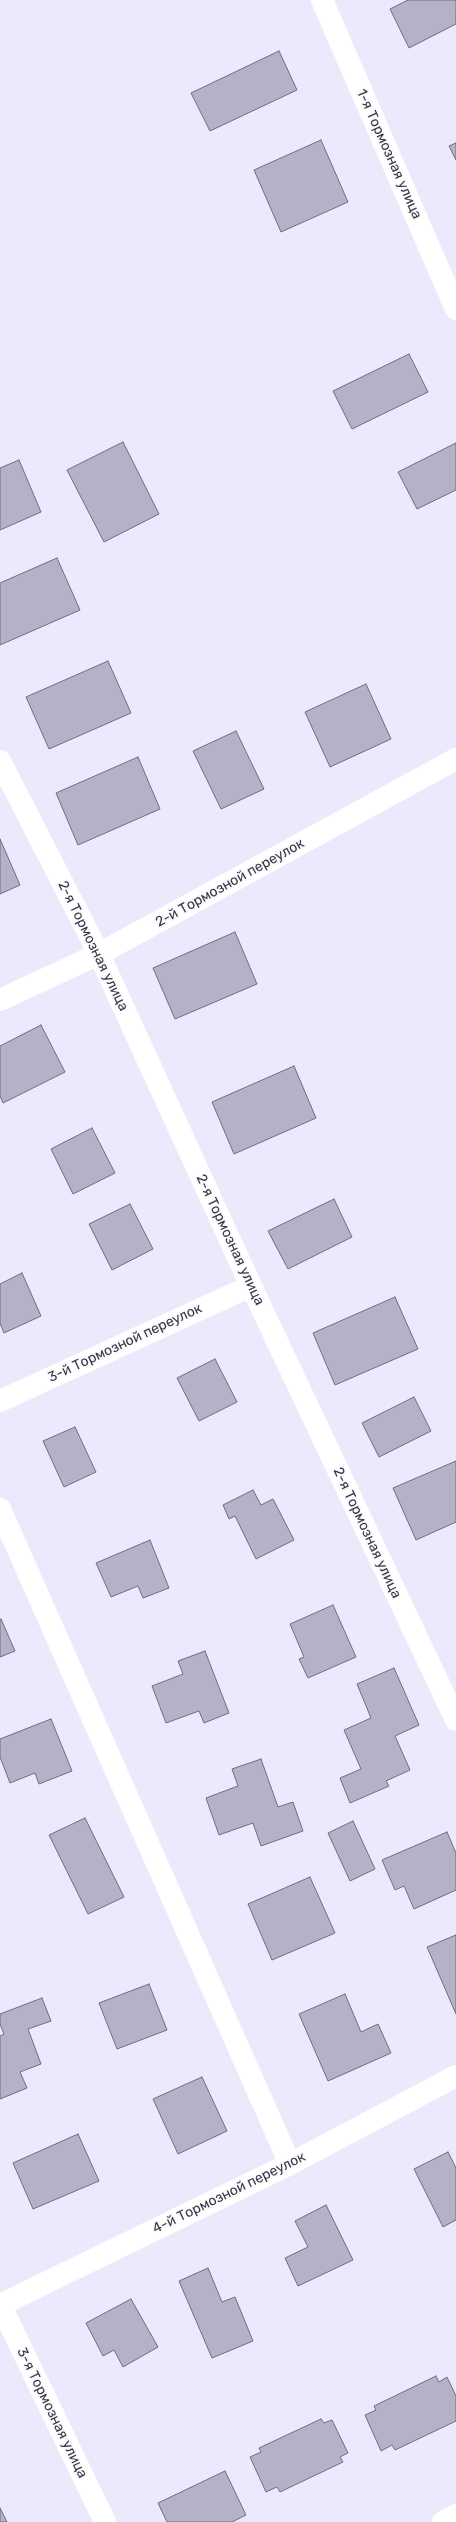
<!DOCTYPE html>
<meta charset="utf-8">
<style>
body{margin:0}
canvas{display:block;background:#ece9fd}
</style>
<canvas width="456" height="2522"></canvas>
<script>
const ctx = document.querySelector('canvas').getContext('2d');
ctx.lineJoin = 'round';
function fillPath(path, color) { ctx.fillStyle = color; ctx.fill(path, 'evenodd'); }
const poly = rows => new Path2D(rows.map(r => 'M' + r).join(''));
function trace(path, color, width, dash) { ctx.strokeStyle = color; ctx.lineWidth = width; ctx.lineCap = dash ? 'butt' : 'round'; ctx.setLineDash(dash || []); ctx.stroke(path); }
function drawText(font, color, halo, rows, align = 'center') {
  ctx.font = font + ' Rubik,sans-serif'; ctx.lineWidth = 3.5; ctx.setLineDash([]); ctx.textBaseline = 'middle'; ctx.strokeStyle = halo; ctx.fillStyle = color; for (const [text, x, y, turn = 0] of rows) {
    ctx.save(); ctx.translate(x, y); ctx.rotate((+turn || 0) * Math.PI / 180); ctx.textAlign = isNaN(turn) ? turn : align; if (halo) ctx.strokeText(text, 0, 0); ctx.fillText(text, 0, 0); ctx.restore();
  }
}
const building = poly([
 [408,0,456,0,456,24,409,48,390,9,408,0],
 [279,51,297,90,210,131,191,93,279,51],
 [321,140,348,202,281,232,254,170,321,140],
 [456,143,456,160,449,146,456,143],
 [409,354,428,392,352,429,333,391,409,354],
 [123,442,159,514,104,542,67,470,123,442],
 [456,443,456,490,417,509,398,472,456,443],
 [19,460,41,512,0,530,0,468,19,460],
 [57,558,80,610,0,645,0,583,57,558],
 [108,661,131,713,49,749,26,697,108,661],
 [366,684,391,739,330,767,305,712,366,684],
 [236,731,264,789,221,809,193,751,236,731],
 [138,757,160,809,78,845,56,793,138,757],
 [0,839,20,885,0,894,0,839],
 [235,932,257,984,175,1019,153,968,235,932],
 [41,1025,65,1072,3,1103,0,1096,0,1046,41,1025],
 [294,1066,316,1118,234,1154,212,1102,294,1066],
 [92,1128,115,1173,73,1194,51,1149,92,1128],
 [334,1199,352,1237,288,1269,268,1231,334,1199],
 [130,1204,153,1249,112,1270,89,1224,130,1204],
 [22,1273,41,1316,4,1333,0,1323,0,1284,22,1273],
 [395,1297,418,1349,335,1385,313,1333,395,1297],
 [215,1359,237,1402,199,1421,177,1378,215,1359],
 [414,1397,431,1431,379,1457,362,1423,414,1397],
 [75,1427,96,1472,64,1487,43,1441,75,1427],
 [456,1461,456,1522,416,1540,393,1488,456,1461],
 [253,1490,261,1505,273,1499,294,1540,256,1559,235,1516,229,1519,223,1505,253,1490],
 [150,1540,169,1588,143,1598,138,1586,111,1597,96,1563,150,1540],
 [333,1605,356,1657,308,1678,299,1659,304,1657,290,1624,333,1605],
 [1,1619,15,1651,0,1657,0,1620,1,1619],
 [205,1651,229,1713,204,1723,199,1711,166,1723,152,1686,183,1674,178,1661,205,1651],
 [394,1668,419,1725,395,1736,410,1770,386,1781,389,1786,350,1803,340,1778,361,1769,344,1730,371,1718,357,1684,394,1668],
 [51,1719,72,1771,39,1784,35,1773,10,1783,0,1757,0,1739,51,1719],
 [261,1759,278,1807,293,1802,303,1831,261,1846,253,1823,219,1835,206,1798,238,1786,232,1769,261,1759],
 [85,1818,124,1897,88,1914,49,1835,85,1818],
 [353,1821,375,1869,350,1881,328,1833,353,1821],
 [447,1832,456,1853,456,1890,414,1909,404,1886,395,1890,382,1860,447,1832],
 [310,1877,335,1933,272,1960,248,1904,310,1877],
 [456,1935,456,2014,427,1947,456,1935],
 [149,1984,167,2030,117,2049,99,2003,149,1984],
 [345,1994,361,2032,378,2024,391,2053,328,2081,299,2014,345,1994],
 [42,1998,51,2021,28,2029,41,2064,20,2072,27,2088,0,2099,0,2036,4,2034,0,2024,0,2014,42,1998],
 [202,2077,227,2131,178,2154,153,2099,202,2077],
 [78,2134,99,2181,33,2209,13,2163,78,2134],
 [448,2152,456,2168,456,2220,443,2227,414,2169,448,2152],
 [326,2205,353,2260,298,2286,285,2258,308,2247,295,2221,326,2205],
 [208,2268,222,2302,235,2297,253,2341,212,2358,179,2281,208,2268],
 [131,2299,158,2347,123,2367,114,2350,103,2356,86,2323,131,2299],
 [436,2376,439,2382,447,2377,456,2396,456,2421,395,2450,392,2445,381,2451,365,2415,376,2410,374,2406,436,2376],
 [321,2419,324,2423,332,2420,348,2453,340,2457,343,2462,280,2492,277,2487,266,2492,250,2457,261,2452,259,2448,321,2419],
 [225,2471,246,2515,232,2522,167,2522,158,2503,225,2471],
 [0,2508,7,2522,0,2522,0,2508]
]);
fillPath(building, '#b4b1c8');
trace(building, '#706d82', 1);
trace(poly([
 [322,0,456,309],
 [0,761,99,954,251,1286,456,1720],
 [0,1000,99,954,456,759],
 [0,1401,251,1286],
 [0,1509,290,2164],
 [0,2304,105,2522],
 [0,2305,290,2164,456,2076],
 [443,2522,456,2515]
]), '#fff', 22);
drawText('14px', '#383740', '#f9f9fe', [
 ["1-я Тормозная улица",389,154,66],
 ["2-й Тормозной переулок",230,883,-29],
 ["2-я Тормозная улица",93,946,64],
 ["2-я Тормозная улица",230,1240,65],
 ["3-й Тормозной переулок",125,1343,-25],
 ["2-я Тормозная улица",367,1533,65],
 ["4-й Тормозной переулок",229,2193,-26],
 ["3-я Тормозная улица",52,2413,64]
]);
</script>
